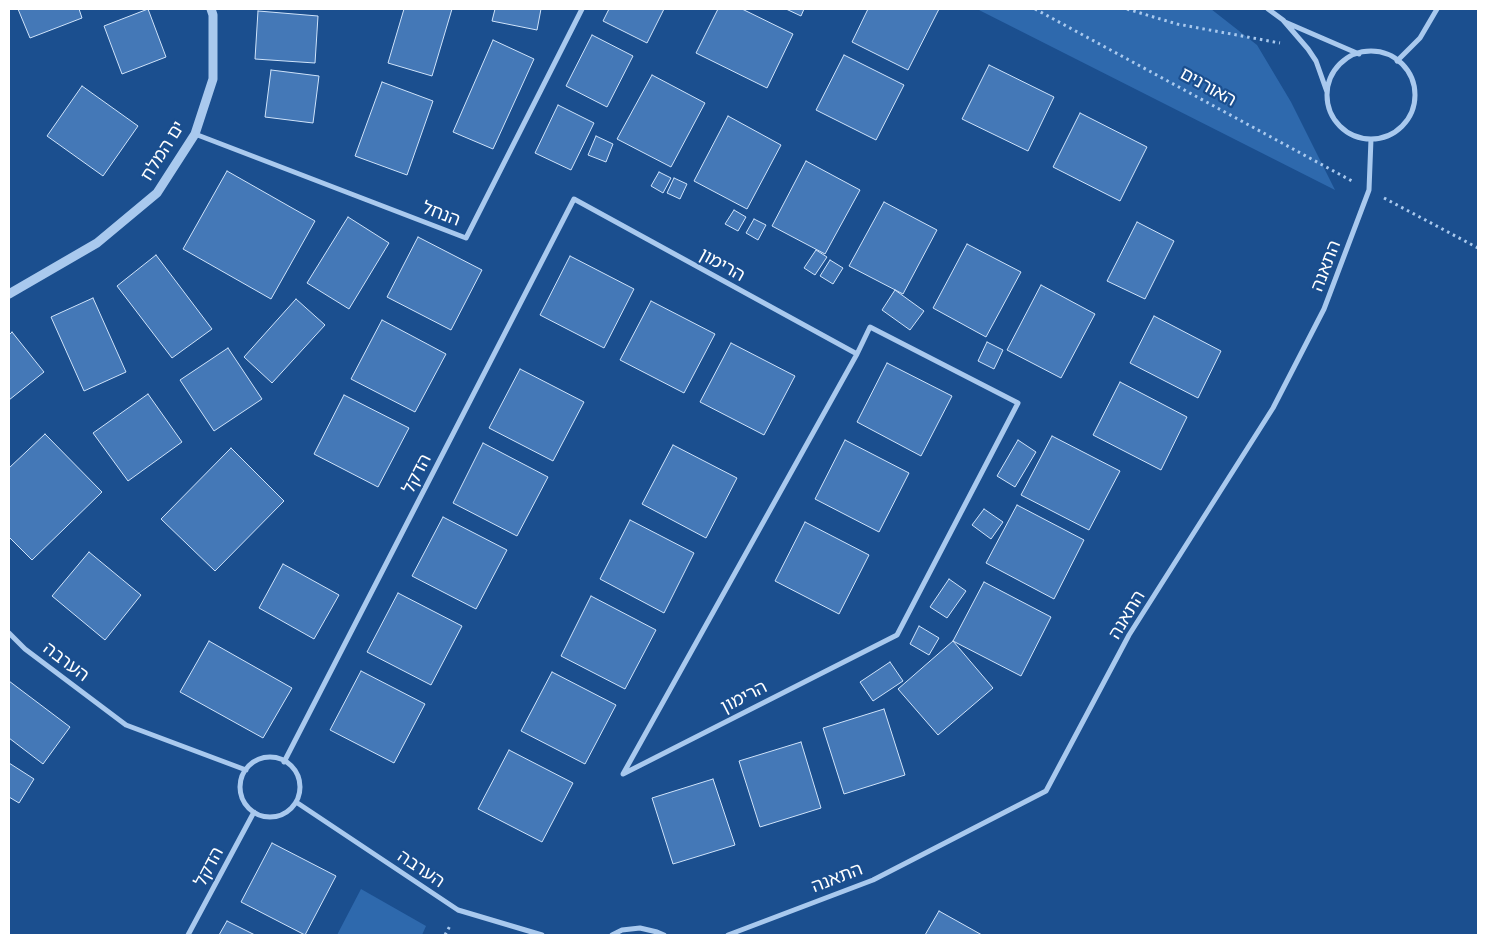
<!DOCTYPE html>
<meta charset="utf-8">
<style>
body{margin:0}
#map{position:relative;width:1487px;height:944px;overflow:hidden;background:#1b4f8f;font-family:Raleway,sans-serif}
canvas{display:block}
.frame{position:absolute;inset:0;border:10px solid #fff;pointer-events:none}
</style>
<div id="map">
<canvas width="1487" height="944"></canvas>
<div class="frame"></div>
</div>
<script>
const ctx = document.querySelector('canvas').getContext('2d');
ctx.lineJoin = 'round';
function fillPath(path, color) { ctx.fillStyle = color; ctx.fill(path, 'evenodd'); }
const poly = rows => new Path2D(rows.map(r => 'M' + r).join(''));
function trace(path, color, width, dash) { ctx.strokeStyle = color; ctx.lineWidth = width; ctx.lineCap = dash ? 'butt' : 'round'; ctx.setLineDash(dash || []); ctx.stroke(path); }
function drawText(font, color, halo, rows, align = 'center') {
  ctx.font = font + ' Raleway,"Noto Sans Hebrew",sans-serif'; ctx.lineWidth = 4.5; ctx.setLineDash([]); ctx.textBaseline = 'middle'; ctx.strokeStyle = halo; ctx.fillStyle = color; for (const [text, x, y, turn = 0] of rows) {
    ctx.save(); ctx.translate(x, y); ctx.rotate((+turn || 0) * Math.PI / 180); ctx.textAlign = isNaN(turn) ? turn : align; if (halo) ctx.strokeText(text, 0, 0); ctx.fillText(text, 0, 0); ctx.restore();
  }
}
fillPath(poly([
 [977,9,1211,9,1257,45,1291,102,1335,190],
 [361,889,426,926,422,935,337,935]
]), '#2e69ad');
const building = poly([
 [18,9,79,9,82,18,30,38,18,9],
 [148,9,166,57,122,74,104,26,148,9],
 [404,9,452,9,432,76,388,63,404,9],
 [495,9,541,9,537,30,492,21,495,9],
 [609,9,664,9,647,43,603,21,609,9],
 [718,9,742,9,793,34,767,88,696,53,718,9],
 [786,9,804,9,801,16,786,9],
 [868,9,939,9,908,70,852,42,868,9],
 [258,11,318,16,315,63,255,59,258,11],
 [592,35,633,56,607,107,566,86,592,35],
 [493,40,534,59,493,149,453,132,493,40],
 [844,55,904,85,876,140,816,110,844,55],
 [989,65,1054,97,1028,151,962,119,989,65],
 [271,70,319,76,313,123,265,117,271,70],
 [652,75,705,103,671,167,617,139,652,75],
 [382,82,433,101,407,175,355,156,382,82],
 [82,86,138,126,103,176,47,136,82,86],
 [558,105,594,123,571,170,535,153,558,105],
 [1080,113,1147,147,1120,201,1053,167,1080,113],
 [728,116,781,145,747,209,694,181,728,116],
 [596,136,613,144,606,162,588,155,596,136],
 [806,161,860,190,825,254,772,226,806,161],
 [227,171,315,221,271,299,183,249,227,171],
 [659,172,671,178,663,193,651,186,659,172],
 [674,178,687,184,680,199,667,193,674,178],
 [884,202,937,230,903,294,849,266,884,202],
 [734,210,746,217,738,231,725,224,734,210],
 [348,217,389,243,349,309,307,283,348,217],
 [754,219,766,225,758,240,746,233,754,219],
 [1137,222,1174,241,1145,299,1107,281,1137,222],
 [418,237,482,270,451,330,387,297,418,237],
 [967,244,1021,272,986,337,933,308,967,244],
 [816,250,827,257,815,275,804,268,816,250],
 [156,255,212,329,172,358,117,286,156,255],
 [570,256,634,289,604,348,540,315,570,256],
 [830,260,843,268,833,284,820,276,830,260],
 [1041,285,1095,314,1061,378,1007,350,1041,285],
 [895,290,924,311,910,330,882,310,895,290],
 [93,298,126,372,84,391,51,317,93,298],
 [296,299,325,325,272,383,244,357,296,299],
 [651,301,715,334,684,393,620,360,651,301],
 [1154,316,1221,351,1198,398,1130,363,1154,316],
 [382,320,446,354,415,412,351,379,382,320],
 [12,332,44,372,9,400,9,335,12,332],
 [987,342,1003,350,994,369,978,361,987,342],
 [731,343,795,376,764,435,700,402,731,343],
 [228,348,262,399,214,431,180,380,228,348],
 [887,363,952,396,921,456,857,422,887,363],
 [520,369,584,402,553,461,489,428,520,369],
 [1120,382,1187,417,1161,470,1093,435,1120,382],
 [148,394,182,442,128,481,93,433,148,394],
 [344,395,409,428,378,487,314,454,344,395],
 [45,434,102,492,32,560,9,537,9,468,45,434],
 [1052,436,1120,471,1089,530,1021,495,1052,436],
 [845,440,909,473,879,532,815,499,845,440],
 [1018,440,1036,452,1015,487,997,476,1018,440],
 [483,443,548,477,517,536,453,503,483,443],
 [673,445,737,478,706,538,642,504,673,445],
 [231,448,284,501,215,571,161,519,231,448],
 [1017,505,1084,540,1054,599,986,563,1017,505],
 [984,509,1003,522,991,539,972,525,984,509],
 [443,517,507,550,476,609,412,576,443,517],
 [630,520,694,553,664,613,600,579,630,520],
 [805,522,869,555,839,614,775,581,805,522],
 [89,552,141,595,105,640,52,596,89,552],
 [283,564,339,595,314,639,259,608,283,564],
 [949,579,966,591,947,618,930,607,949,579],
 [984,582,1051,617,1021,676,953,641,984,582],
 [398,593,462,626,431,685,367,652,398,593],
 [591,596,656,630,625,689,561,656,591,596],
 [919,626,939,638,929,655,910,644,919,626],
 [209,641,292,688,263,738,180,692,209,641],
 [953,641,993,688,938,735,898,689,953,641],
 [890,662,903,681,873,701,860,682,890,662],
 [361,671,425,704,394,763,330,730,361,671],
 [552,672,616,705,585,764,521,731,552,672],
 [9,681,70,727,43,764,9,738,9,681],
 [884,709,905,775,844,794,823,728,884,709],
 [801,742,821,808,760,827,739,761,801,742],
 [509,750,573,783,542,842,478,809,509,750],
 [9,763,34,779,19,803,9,797,9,763],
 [713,779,735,845,673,864,652,798,713,779],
 [272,843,336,876,305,935,241,902,272,843],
 [939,911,982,935,925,935,939,911],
 [227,921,255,935,219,935,227,921]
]);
fillPath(building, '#4478b7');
trace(building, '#cfe3fa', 1);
trace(poly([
 [1035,9,1352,181],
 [1127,9,1177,24,1280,43],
 [1384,198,1478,248],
 [445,935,451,924]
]), '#a9c9ee', 3, [2.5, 4]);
trace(poly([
 [1268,9,1283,20,1308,49,1316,61,1327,92],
 [1285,22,1359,54],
 '1327 95a44 44 0 1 1 88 0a44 44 0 1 1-88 0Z',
 [1397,61,1420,38,1437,9],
 [195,134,466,238,582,9],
 [9,633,25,649,126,725,246,770],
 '240 787a30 30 0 1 1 60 0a30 30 0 1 1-60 0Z',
 [284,762,574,199,857,354,870,327,1018,403,897,635,623,774,857,354],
 [296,802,458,910,542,935],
 [188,935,254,812],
 [612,935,622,930,640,928,657,932,664,935],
 [728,935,873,880,1046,791,1129,635,1273,408,1324,309,1369,190,1371,139]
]), '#a9c9ee', 5);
trace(poly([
 [9,294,97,243,157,193,195,134,213,79,213,15,211,9]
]), '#a9c9ee', 9);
drawText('18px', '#fff', '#1b4f8f', [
 ["האורנים",1208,87,29],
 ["ים המלח",163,151,-58],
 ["הנחל",441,214,21],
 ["הרימון",722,265,29],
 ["התאנה",1326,266,-69],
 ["הדקל",417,474,-63],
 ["התאנה",1127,615,-59],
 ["הערבה",66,662,37],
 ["הרימון",744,697,-27],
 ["הדקל",209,867,-62],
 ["הערבה",421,869,34],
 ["התאנה",837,878,-21]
]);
</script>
